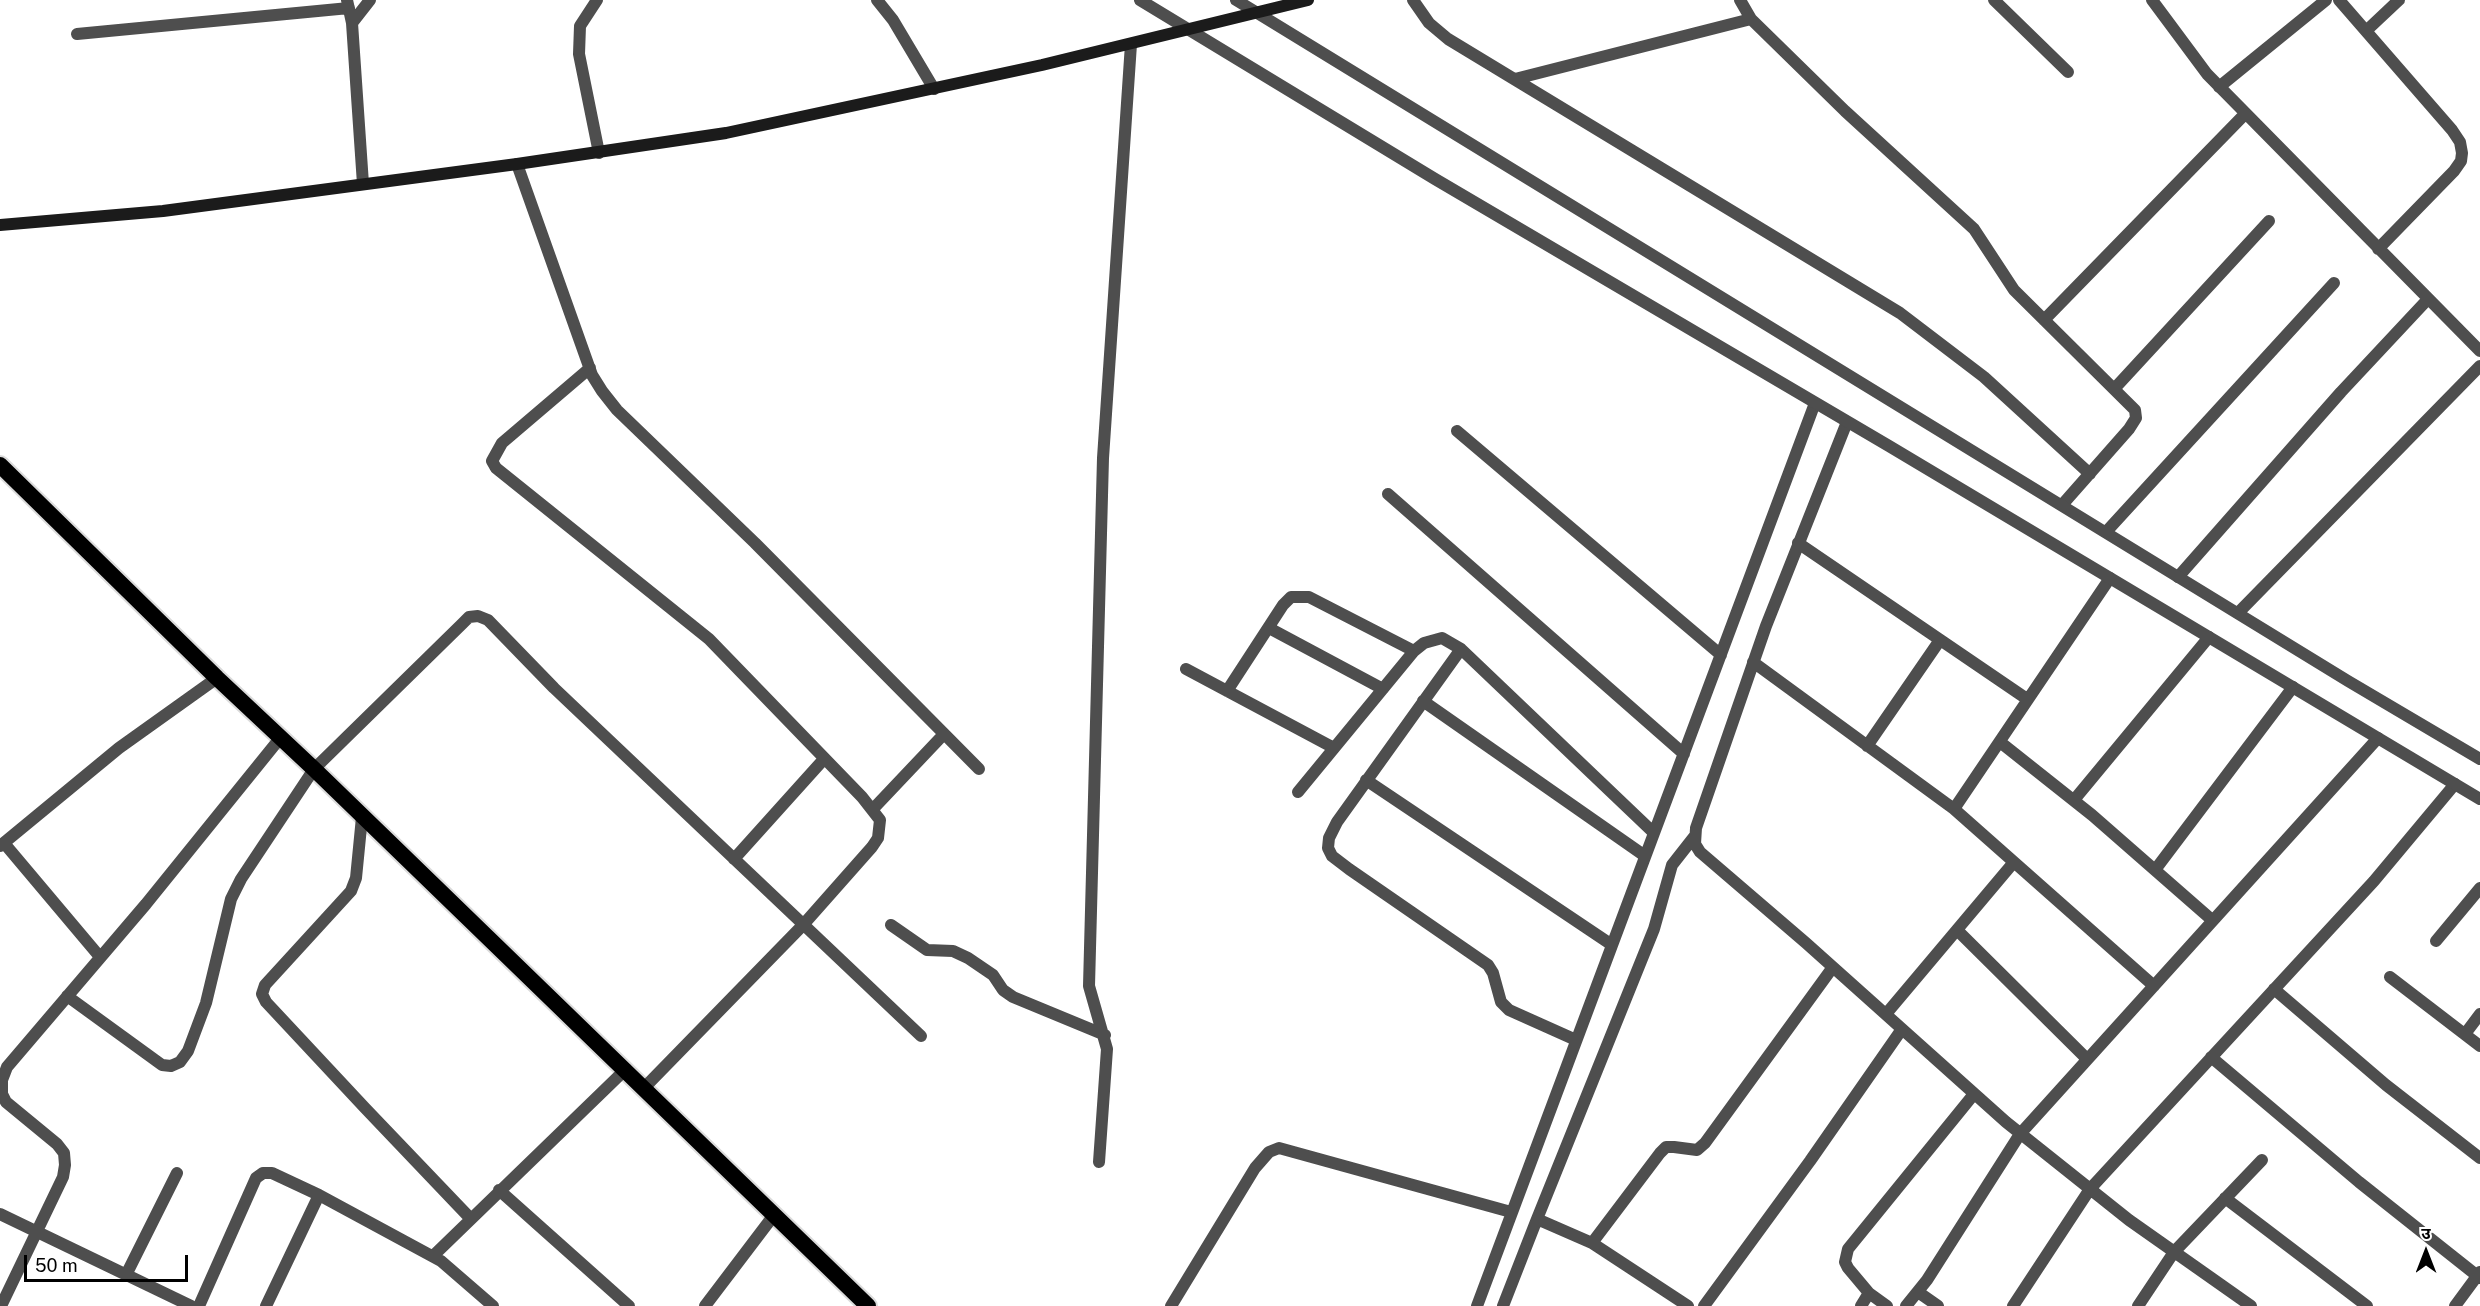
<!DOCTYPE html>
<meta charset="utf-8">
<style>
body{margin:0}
#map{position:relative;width:2480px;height:1306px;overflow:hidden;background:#fff;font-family:"Public Sans","Noto Sans Devanagari",sans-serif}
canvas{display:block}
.north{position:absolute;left:2396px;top:1222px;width:60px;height:60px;-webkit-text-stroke:4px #fff;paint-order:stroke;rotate:0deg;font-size:16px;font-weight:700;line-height:24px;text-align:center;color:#000}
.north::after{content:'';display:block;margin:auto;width:21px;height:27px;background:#000;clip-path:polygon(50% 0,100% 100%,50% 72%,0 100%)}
.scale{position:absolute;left:24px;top:1255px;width:164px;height:27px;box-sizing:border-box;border:3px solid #000;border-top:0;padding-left:8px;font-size:18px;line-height:21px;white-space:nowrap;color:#000;-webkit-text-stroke:4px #fff;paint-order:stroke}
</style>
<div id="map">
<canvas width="2480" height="1306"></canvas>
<div class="north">उ</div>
<div class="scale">50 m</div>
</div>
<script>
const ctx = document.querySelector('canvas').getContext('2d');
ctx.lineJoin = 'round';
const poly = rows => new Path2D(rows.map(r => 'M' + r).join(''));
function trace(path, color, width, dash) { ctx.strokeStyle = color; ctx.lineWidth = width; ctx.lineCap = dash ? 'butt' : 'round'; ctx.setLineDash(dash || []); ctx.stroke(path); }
const trunk = poly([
 [0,465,217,678,314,769,868,1306]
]);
trace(trunk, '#dbdbdb', 20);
trace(poly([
 [347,0,352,23,363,184],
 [597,0,580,26,579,54,599,153],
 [877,0,893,20,934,89],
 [1413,0,1429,23,1448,39,1900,313,1984,377,2090,474],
 [1740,0,1751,19,1845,111,1974,229,2014,290,2135,410,2136,418,2129,429,2062,505],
 [1994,0,2068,72],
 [2152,0,2207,74,2480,351],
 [2339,0,2452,130,2460,142,2462,153,2461,161,2454,171,2378,249],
 [352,23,370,0],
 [2366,31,2399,0],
 [77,34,349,8],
 [1515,79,1751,19],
 [2219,87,2326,0],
 [517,164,592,375,602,391,617,410,755,543,979,769],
 [2044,320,2245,114],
 [590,368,502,443,492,461,496,468,709,639,862,797,880,820,878,838,872,847,803,925,644,1088],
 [2115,388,2269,221],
 [1847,422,1766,626,1696,828,1695,844,1700,852,1806,943,2006,1122,2129,1220,2251,1306],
 [1457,431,1721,655],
 [1388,494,1684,754],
 [2106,532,2334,283],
 [1798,543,2027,699],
 [2178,577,2341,392,2428,299],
 [2238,613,2480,366],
 [1269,628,1383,689],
 [1461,649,1337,822,1329,838,1328,848,1332,856,1349,869,1488,965,1493,973,1501,1002,1509,1010,1576,1040],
 [1753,662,1954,809,2154,986],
 [1186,669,1334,748],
 [1227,691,1283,605,1291,597,1309,597,1414,651],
 [1423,701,1645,856],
 [2000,742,2092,815,2212,920],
 [1867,746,1940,640],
 [1366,780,1612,945],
 [1298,792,1414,651,1424,643,1442,638,1461,649,1654,833],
 [2074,800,2209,637],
 [873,809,944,734],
 [1954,809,2110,578],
 [362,817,356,878,351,891,265,985,262,994,266,1002,365,1108,470,1218],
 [4,843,100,957],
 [0,846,119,748,217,678],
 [734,859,824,759],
 [2155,870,2293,687],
 [891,925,927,950,953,951,968,958,993,975,1003,990,1013,997,1105,1035],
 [1957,930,2087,1059],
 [2436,941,2480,888],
 [2390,977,2480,1046],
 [2274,989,2386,1085,2480,1158],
 [67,996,162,1065,171,1066,180,1062,188,1051,206,1003,231,899,241,879,314,769,462,624,469,617,478,616,488,620,554,688,921,1036],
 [1886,1014,2014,862],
 [2465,1034,2480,1014],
 [2211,1057,2359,1182,2480,1278],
 [1099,1162,1107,1049,1089,986,1099,609,1103,458,1131,44],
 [499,1190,629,1306],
 [2225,1198,2367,1306],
 [0,1214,191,1306],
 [1537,1219,1654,929,1672,865,1694,837],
 [1592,1243,1660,1153,1666,1147,1674,1147,1697,1150,1705,1143,1833,967],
 [433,1256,626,1069],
 [126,1275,177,1173],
 [1918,1292,1938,1306],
 [1869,1293,1887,1306],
 [1,1306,63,1177,65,1165,64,1153,57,1144,6,1102,2,1094,2,1080,7,1067,146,904,281,737],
 [199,1306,256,1178,263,1173,272,1173,319,1195,441,1261,493,1306],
 [266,1306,319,1195],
 [705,1306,774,1215],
 [1171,1306,1255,1168,1269,1152,1279,1148,1511,1212],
 [1477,1306,1815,403],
 [1503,1306,1537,1219,1592,1243,1688,1306],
 [1704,1306,1810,1161,1902,1029],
 [1861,1306,1869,1293,1848,1268,1845,1262,1848,1249,1974,1094],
 [1906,1306,1927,1280,2020,1134,2378,738],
 [2013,1306,2090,1189,2374,881,2455,784],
 [2138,1306,2174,1252,2262,1160],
 [2455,1306,2480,1272]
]), '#4e4e4e', 12);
trace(poly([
 [1140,0,1435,179,1889,446,2480,799],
 [1236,0,2348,681,2480,759]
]), '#4e4e4e', 12);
trace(poly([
 [0,225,163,211,517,164,726,133,1042,65,1308,0]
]), '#1b1b1b', 12);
trace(trunk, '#000', 16);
</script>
